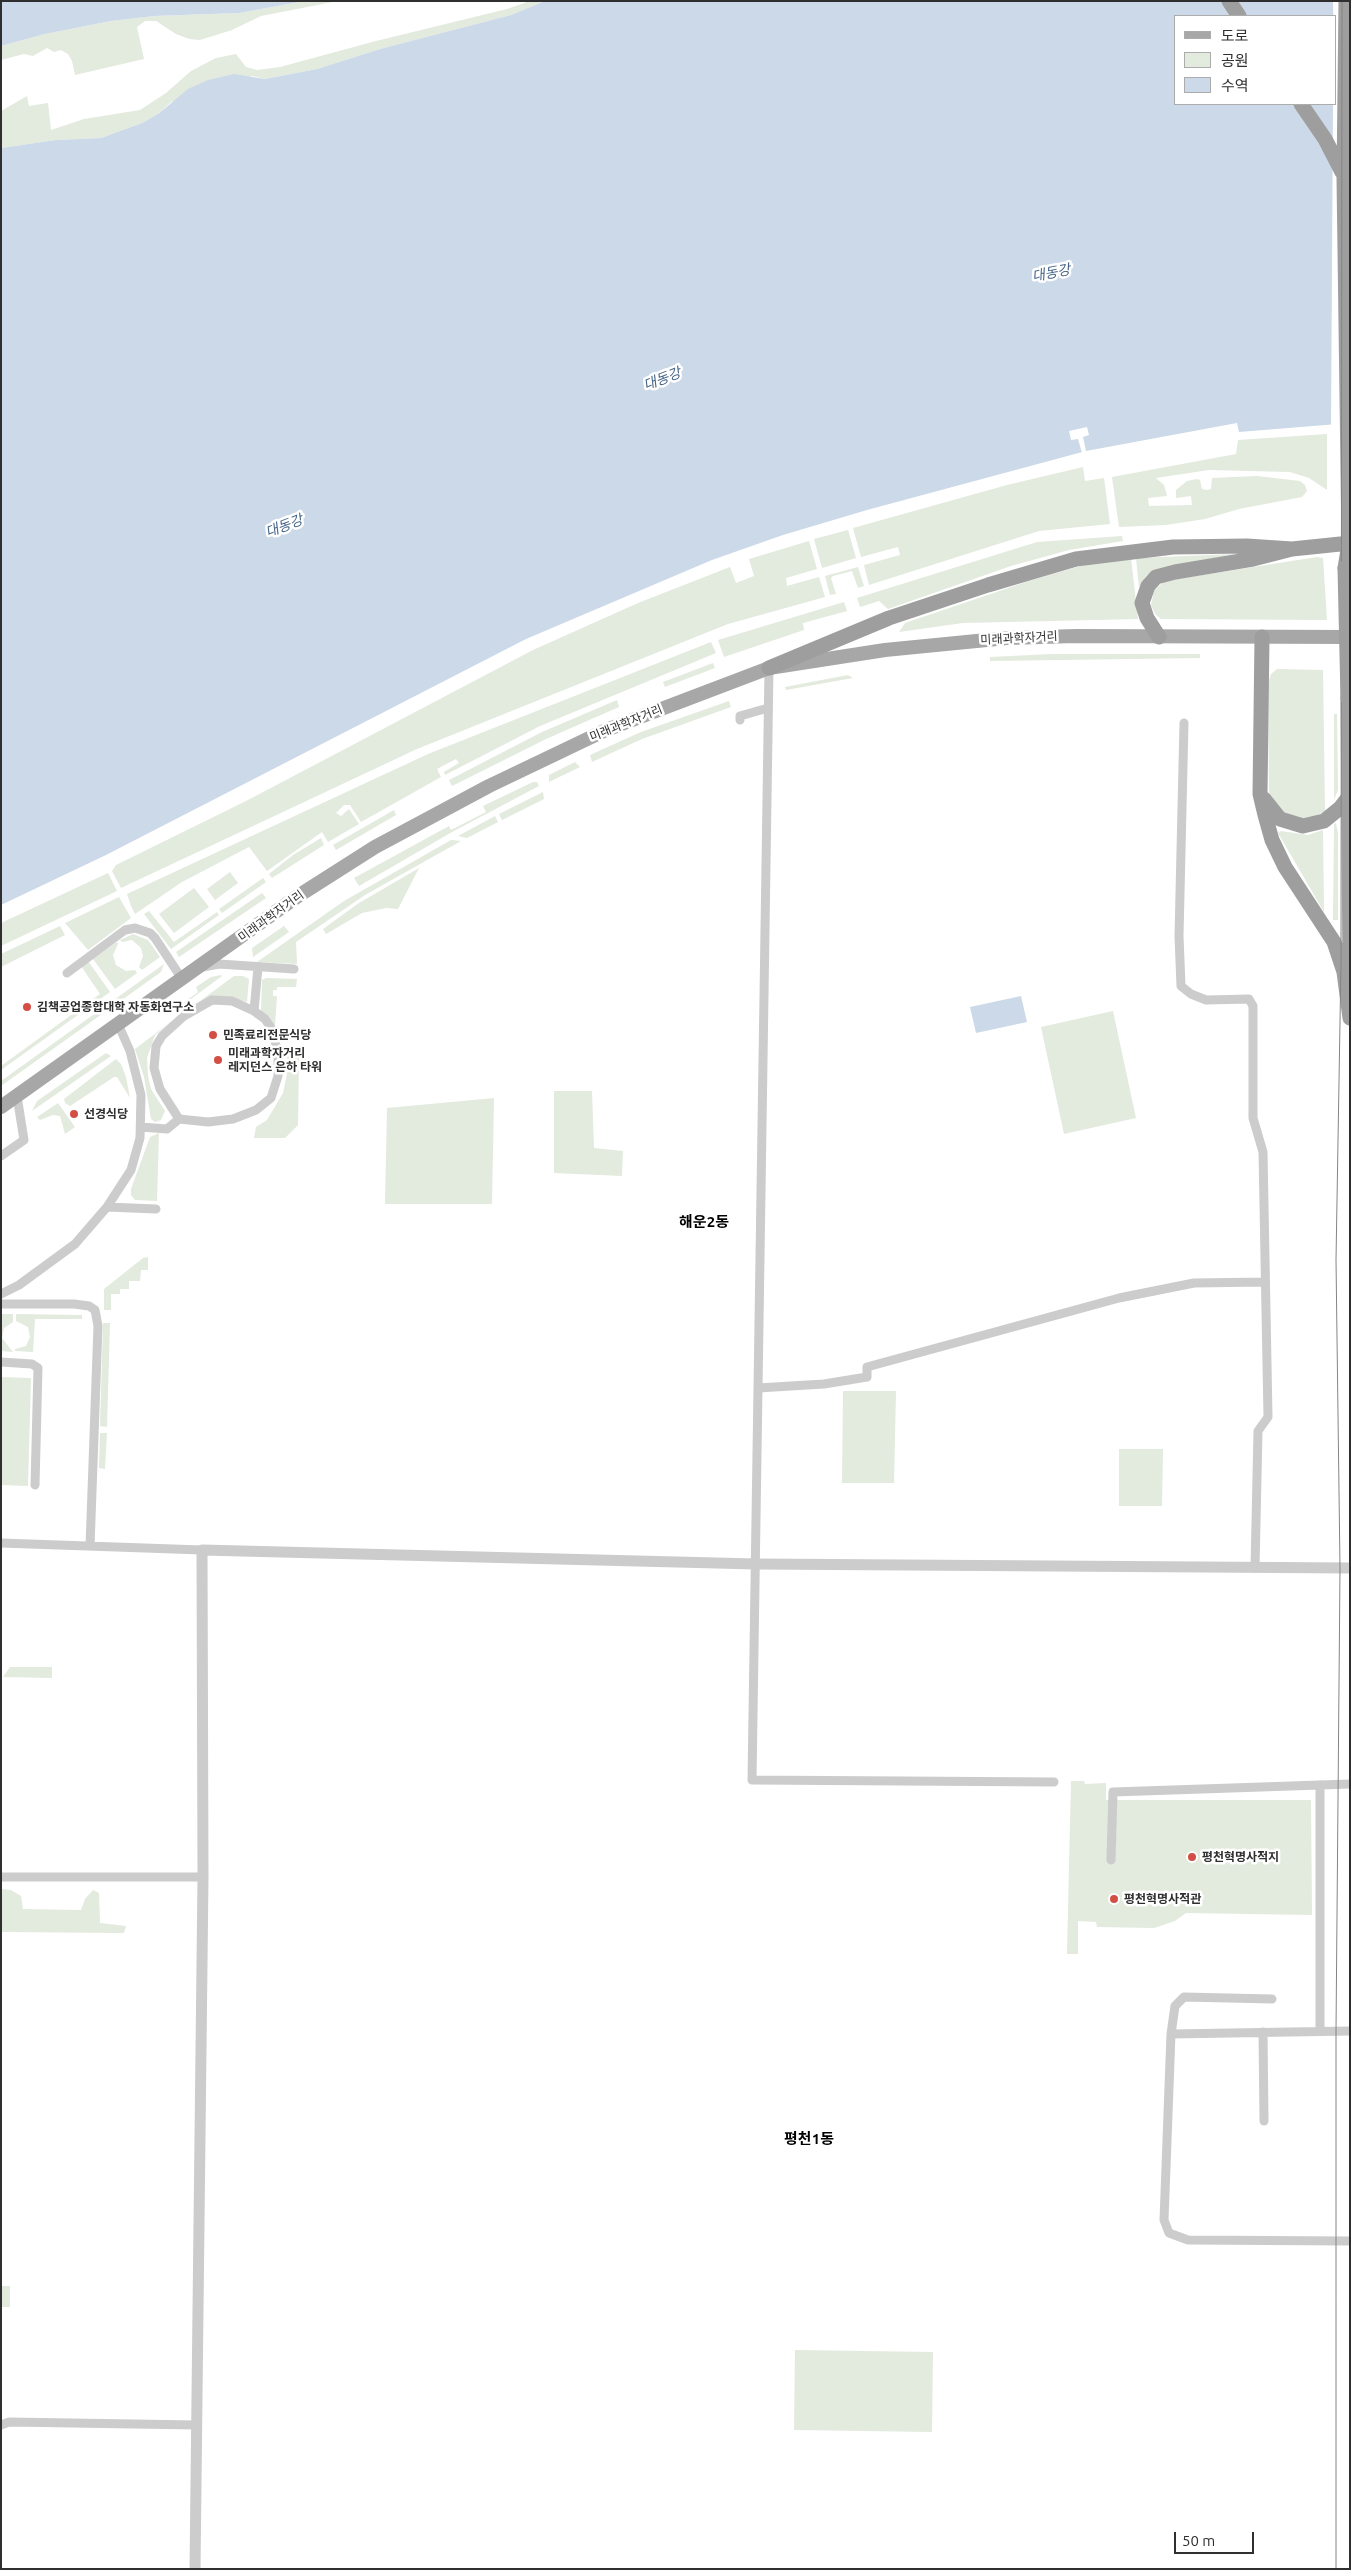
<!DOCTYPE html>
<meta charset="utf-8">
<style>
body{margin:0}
#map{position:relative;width:1351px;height:2570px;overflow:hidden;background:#fff;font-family:Ubuntu,"Noto Sans KR",sans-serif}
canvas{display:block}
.frame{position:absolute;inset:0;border:2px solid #2f2f2f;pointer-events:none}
.legend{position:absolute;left:1174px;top:15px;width:162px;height:90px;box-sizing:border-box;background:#fff;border:1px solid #acacac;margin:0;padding:6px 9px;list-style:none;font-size:15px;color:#2f2f2f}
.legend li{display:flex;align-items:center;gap:10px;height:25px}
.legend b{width:25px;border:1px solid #acacac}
.scale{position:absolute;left:1174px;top:2532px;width:80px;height:22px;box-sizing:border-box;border:2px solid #2f2f2f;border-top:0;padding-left:6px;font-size:15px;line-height:18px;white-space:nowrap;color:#2f2f2f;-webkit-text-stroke:4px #fff;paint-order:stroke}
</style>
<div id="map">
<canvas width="1351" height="2570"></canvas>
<div class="frame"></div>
<ul class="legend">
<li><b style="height:6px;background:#a7a7a7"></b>도로</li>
<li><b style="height:14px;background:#e3eade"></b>공원</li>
<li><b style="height:14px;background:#ccd9e8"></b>수역</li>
</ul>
<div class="scale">50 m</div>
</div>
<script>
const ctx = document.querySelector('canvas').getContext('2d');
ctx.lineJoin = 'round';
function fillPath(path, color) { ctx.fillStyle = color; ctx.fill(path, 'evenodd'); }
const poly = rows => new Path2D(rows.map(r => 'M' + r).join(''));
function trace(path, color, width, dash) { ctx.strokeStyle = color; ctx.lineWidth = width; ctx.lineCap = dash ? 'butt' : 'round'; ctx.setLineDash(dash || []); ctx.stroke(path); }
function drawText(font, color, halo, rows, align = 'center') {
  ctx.font = font + ' Ubuntu,"Noto Sans KR",sans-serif'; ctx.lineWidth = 5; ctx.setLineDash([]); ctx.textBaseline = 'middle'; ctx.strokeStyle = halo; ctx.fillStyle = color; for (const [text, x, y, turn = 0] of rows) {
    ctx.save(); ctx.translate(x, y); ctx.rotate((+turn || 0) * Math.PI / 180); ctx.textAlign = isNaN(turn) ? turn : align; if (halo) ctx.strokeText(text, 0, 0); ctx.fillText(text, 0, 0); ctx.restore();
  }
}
fillPath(poly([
 [305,1,338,1,261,16,232,30,200,40,189,39,176,34,156,21,145,21,137,27,144,59,75,75,72,61,68,54,61,50,54,52,47,48,33,56,24,54,1,60,1,46,45,34,111,21,154,16,239,13],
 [530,1,545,1,511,15,380,49,317,69,265,79,252,76,171,102,158,114,142,123,101,138,56,140,1,148,1,111,27,96,29,106,48,103,51,130,84,119,140,110,166,93,191,71,216,58,236,54,246,67,257,70,280,67,376,41,507,9],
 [1327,434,1327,490,1309,478,1290,472,1209,470,1156,478,1164,485,1167,496,1148,498,1149,506,1192,505,1191,496,1176,498,1176,490,1187,481,1197,479,1200,480,1202,489,1207,490,1211,489,1212,478,1257,476,1300,481,1305,485,1307,491,1302,497,1239,509,1205,519,1166,525,1119,527,1112,477,1236,454,1238,440],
 [1083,467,1085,481,1104,478,1110,524,1039,531,869,585,864,565,900,555,898,547,861,557,853,528,1007,485],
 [848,530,856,558,822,568,814,539],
 [1122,536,1123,541,1069,550,1011,566,888,609,879,601,860,607,857,598,1037,542],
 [809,541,817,569,786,578,787,586,819,577,825,597,728,624,417,749,121,888,112,871,116,865,248,800,533,650,638,603,730,567,736,583,754,576,749,559],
 [1235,554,1155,570,1146,576,1139,588,1136,558],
 [1317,557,1323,558,1327,620,1161,619,1155,614,1151,605,1154,591,1164,581],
 [1131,558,1138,619,963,623,899,632,905,623,1029,581,1084,565],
 [858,567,864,586,858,588,852,571,833,576,831,578,836,594,830,595,825,576],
 [844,602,847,611,803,623,804,630,724,657,718,640],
 [711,642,716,653,540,726,445,775,444,772,459,763,456,759,437,769,441,777,361,822,350,805,344,805,336,813,341,816,349,809,359,824,328,842,322,832,267,871,249,847,182,882,135,914,131,906,127,894,428,754],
 [1052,654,1200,654,1200,658,990,661,990,657],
 [713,663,715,668,665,687,663,682],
 [1277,669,1323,670,1325,811,1314,817,1303,820,1284,814,1269,796,1268,683,1271,674],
 [848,675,853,678,786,690,785,687],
 [617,700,619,707,546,739,452,786,449,780,542,732],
 [729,701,731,707,642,739,592,762,590,755,641,732],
 [1334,714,1337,714,1338,790,1334,800],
 [575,762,580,767,549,782,549,775],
 [533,782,537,782,539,786,452,832,359,886,354,878,449,826,451,830,486,812,483,806],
 [543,792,544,799,502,820,499,814],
 [394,810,396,815,336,850,333,845],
 [495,816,498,822,467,838,458,836],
 [1336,823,1338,833,1338,920,1333,920,1334,824],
 [1323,830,1324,912,1278,833,1281,831,1308,835],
 [321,838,324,845,272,878,269,874,293,855],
 [451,840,461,841,365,895,296,942,297,964,257,962,344,901],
 [419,868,398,909,386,908,362,913,326,934,323,929,359,903],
 [230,872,238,883,215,900,207,889],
 [108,873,117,891,1,946,1,923],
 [263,878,266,882,222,913,219,909],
 [194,888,209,907,174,933,159,914],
 [262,893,266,898,179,957,176,952],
 [119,897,131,918,88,950,65,923],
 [149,911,174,942,217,912,219,915,171,949,144,914],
 [60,926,65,935,1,967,1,954],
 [284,926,289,932,253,957,252,948],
 [133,934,148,940,160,957,142,970,139,967,143,956,141,948,132,940,122,942,120,940],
 [117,942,118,944,113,955,116,965,126,971,135,970,137,973,115,989,93,959],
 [88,961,110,992,1,1070,1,1066,100,994,81,966],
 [164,964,161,972,1,1086,1,1081],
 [221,975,222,976,180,1007,179,1006,198,992,196,987,211,977],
 [234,976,243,976,249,979,247,1002,231,998,185,1012],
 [266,978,297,979,296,987,277,987,277,990,273,990,273,996,277,996,275,1026,261,1012,262,980],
 [1113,1011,1136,1118,1064,1134,1041,1027],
 [177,1017,155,1035,147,1058,148,1076,151,1089,165,1111,161,1120,155,1122,151,1119,144,1077,135,1049],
 [106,1053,111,1056,32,1111,37,1101],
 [287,1055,299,1056,298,1125,285,1138,254,1138,256,1127,267,1120,283,1093,288,1069],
 [116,1059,121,1064,126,1077,130,1098,117,1077,114,1077,70,1106,65,1103,64,1099],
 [554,1091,592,1091,594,1148,623,1151,622,1176,554,1173],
 [494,1098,492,1204,385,1204,387,1108],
 [58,1103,75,1127,65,1134,60,1116,53,1115,40,1120,37,1117],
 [159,1133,157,1201,135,1200,131,1195,131,1189,150,1137],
 [148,1257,148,1270,141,1270,140,1281,129,1281,129,1289,120,1289,120,1294,111,1294,111,1310,104,1310,104,1289,143,1258],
 [2,1314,13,1314,13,1322,4,1328,2,1338,13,1352,1,1351],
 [16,1314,82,1315,82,1319,35,1319,33,1352,15,1351,15,1349,26,1346,30,1337,28,1327,16,1321],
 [103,1323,110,1323,107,1427,100,1426],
 [1,1377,31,1378,28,1486,1,1485],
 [843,1391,896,1391,894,1483,842,1483],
 [100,1433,107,1433,105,1469,99,1468],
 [1119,1449,1163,1449,1162,1506,1119,1506],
 [10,1667,52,1667,52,1678,3,1677],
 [1071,1781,1084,1781,1085,1784,1106,1783,1106,1800,1311,1800,1312,1915,1186,1913,1175,1921,1154,1928,1097,1927,1096,1922,1078,1921,1078,1954,1067,1954],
 [1,1889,11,1890,21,1896,23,1909,81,1910,85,1899,93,1890,99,1893,100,1923,126,1926,124,1933,1,1932],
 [1,2286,10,2286,10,2307,1,2307],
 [795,2350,933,2352,932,2432,794,2430]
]), '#e3eade');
fillPath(poly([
 [1,1,305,1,239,13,154,16,111,21,45,34,1,46],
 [545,1,1350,1,1350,423,1239,432,1237,423,1086,451,867,510,783,535,712,560,526,639,106,855,1,905,1,148,56,140,101,138,142,123,158,114,188,89,208,80,234,74,265,79,317,69,380,49,511,15],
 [1175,16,1335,16,1335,104,1175,104],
 [1021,996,1027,1022,976,1033,970,1007]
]), '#ccd9e8');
fillPath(poly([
 [1333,1,1350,1,1350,426,1331,427,1333,104,1335,104],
 [1087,427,1089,435,1083,437,1086,451,1082,453,1078,439,1071,440,1069,431]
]), '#fff');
trace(poly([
 [769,668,752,1780,1054,1782],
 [740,720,740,716,768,708],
 [1184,723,1179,936,1181,986,1191,994,1206,1000,1249,999,1253,1006,1253,1118,1263,1152,1268,1417,1258,1431,1255,1568],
 [203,967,219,964,294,969],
 [67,973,125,930,135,928,150,933,155,938,182,979],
 [179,1119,160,1089,154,1068,156,1046,162,1036,184,1016,212,1000,232,1001,254,1011],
 [141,1127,167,1129,179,1119,208,1122,233,1119,256,1110,271,1098,278,1076,278,1052,271,1028,265,1019,254,1011,258,967],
 [1,1156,24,1140,17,1096],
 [107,1207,156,1209],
 [1,1294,19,1285,75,1244,107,1207,131,1170,140,1138,141,1095,130,1051,118,1024],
 [1,1304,74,1304,89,1306,95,1310,98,1326,90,1546],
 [1,1362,32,1364,38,1368,35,1485],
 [758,1388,824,1384,867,1377,867,1367,1119,1298,1194,1283,1265,1282],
 [1,1543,202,1550],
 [1320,1785,1320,2031],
 [1111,1860,1113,1792,1350,1784],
 [1,1877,203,1877],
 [1272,1999,1184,1997,1175,2006,1171,2034,1164,2220,1169,2233,1188,2240,1350,2241],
 [1263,2032,1264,2121],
 [1171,2034,1350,2031],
 [1,2425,9,2422,197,2425]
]), '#ccc', 9);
trace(poly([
 [195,2569,203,1877,202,1550,756,1564,1350,1568]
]), '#ccc', 11);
trace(poly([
 [1,1107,298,896,375,847,489,786,606,730,769,668,885,650,1007,638,1076,636,1350,637]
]), '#a7a7a7', 14);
trace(poly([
 [1229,1,1239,16],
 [1301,104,1325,139,1342,172],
 [1345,568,1349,544,1344,178,1346,1],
 [1159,637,1147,618,1142,603,1148,586,1156,577,1175,572,1253,559,1292,549,1350,543],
 [1262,637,1260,794,1265,815,1272,840,1285,867,1334,942,1344,972,1350,1018],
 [769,668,889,618,988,585,1076,559,1173,547,1247,546,1292,549],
 [1348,698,1350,974],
 [1264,799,1280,819,1303,826,1324,821,1340,808,1347,799]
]), '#9e9e9e', 15);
trace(poly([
 [1336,2569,1336,2031,1340,1568,1336,1260,1341,963,1342,1]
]), '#848484', 1);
trace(poly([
 [1345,568,1348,698]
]), '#9e9e9e', 15);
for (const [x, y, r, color] of [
 [27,1007,5,"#d34e44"],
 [213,1035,5,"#d34e44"],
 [218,1060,5,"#d34e44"],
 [74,1114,5,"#d34e44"],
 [1192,1857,5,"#d34e44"],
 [1114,1899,5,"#d34e44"]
]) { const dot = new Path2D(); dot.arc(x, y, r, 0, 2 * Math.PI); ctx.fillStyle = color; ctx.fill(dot); trace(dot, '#fff', 2); }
drawText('12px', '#2f2f2f', '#fff', [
 ["미래과학자거리",1019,638,-3],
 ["미래과학자거리",626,723,-22],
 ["미래과학자거리",271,916,-36]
]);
drawText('bold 12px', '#2f2f2f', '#fff', [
 ["김책공업종합대학 자동화연구소",37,1007],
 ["민족료리전문식당",223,1035],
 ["미래과학자거리",228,1053],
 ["레지던스 은하 타워",228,1067],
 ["선경식당",84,1114],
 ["평천혁명사적지",1202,1857],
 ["평천혁명사적관",1124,1899]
], 'left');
drawText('italic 14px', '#456488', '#fff', [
 ["대동강",1051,273,-11],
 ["대동강",662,379,-21],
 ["대동강",284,526,-21]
]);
drawText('bold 15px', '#000', '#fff', [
 ["해운2동",704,1222],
 ["평천1동",809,2139]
]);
</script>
